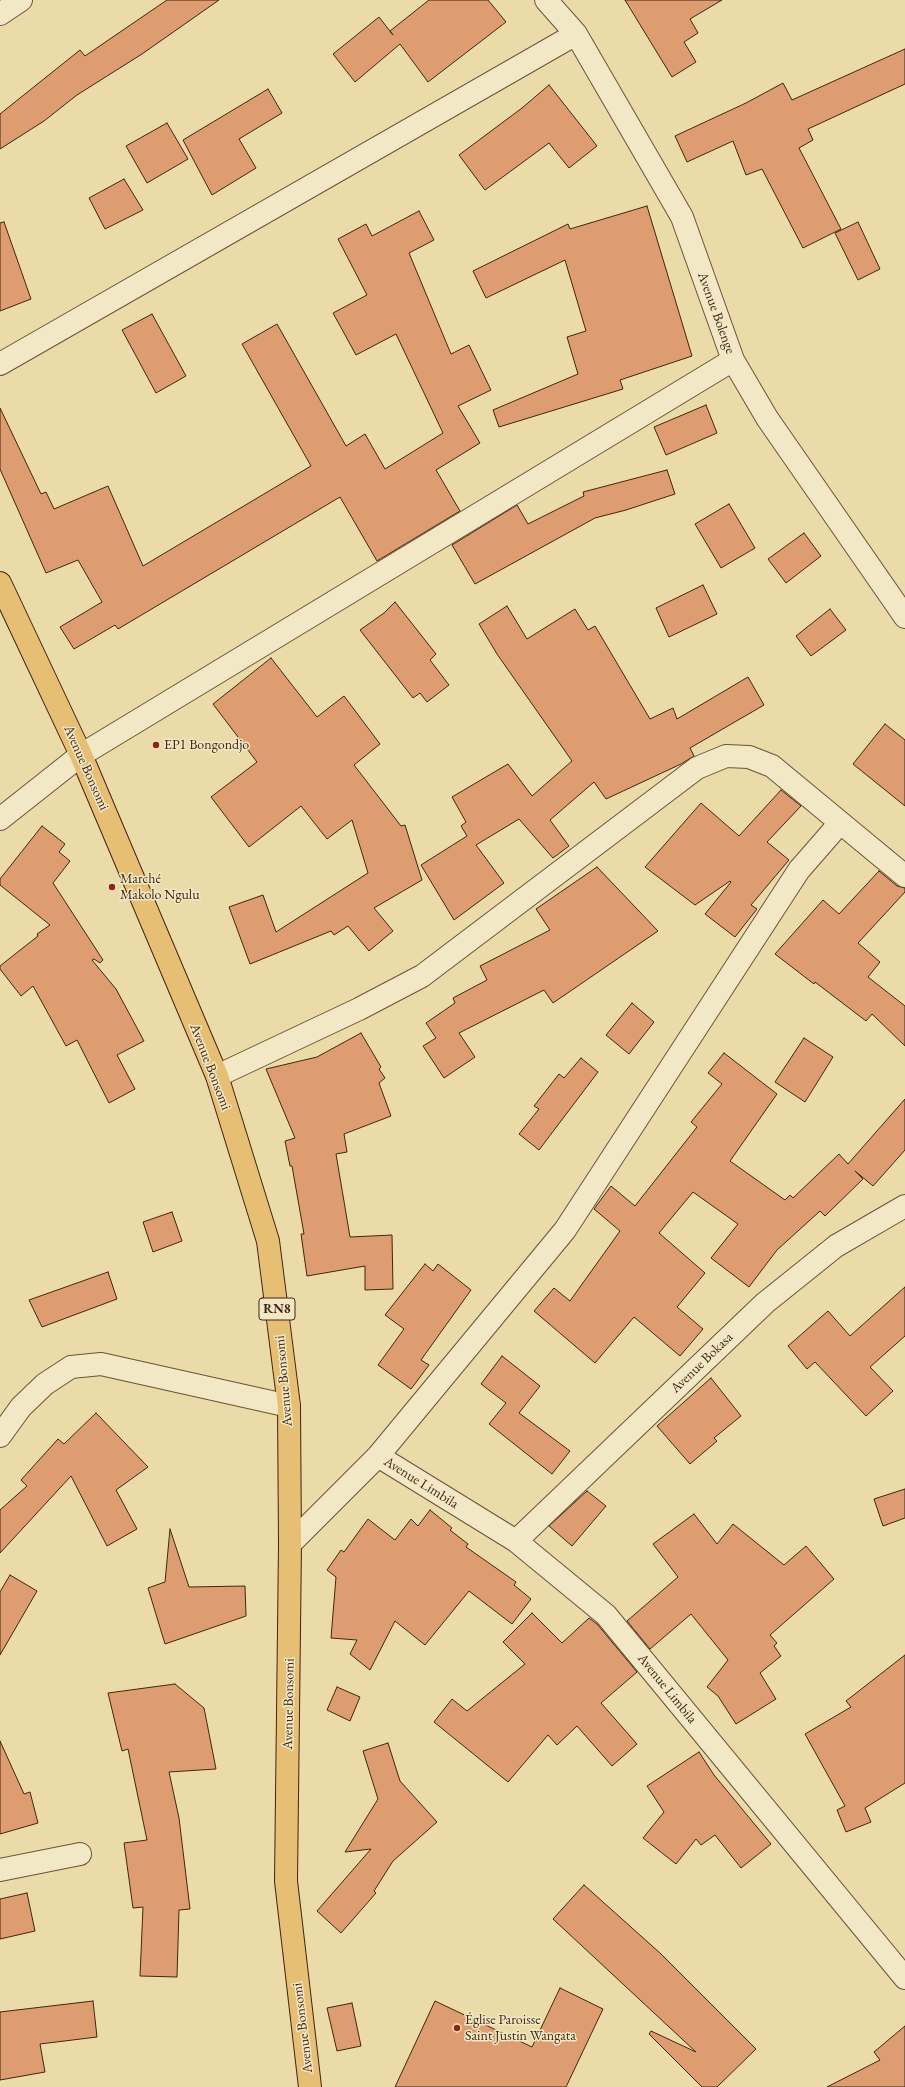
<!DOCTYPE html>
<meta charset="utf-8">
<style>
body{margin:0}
canvas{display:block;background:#ebdba8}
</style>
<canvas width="905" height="2087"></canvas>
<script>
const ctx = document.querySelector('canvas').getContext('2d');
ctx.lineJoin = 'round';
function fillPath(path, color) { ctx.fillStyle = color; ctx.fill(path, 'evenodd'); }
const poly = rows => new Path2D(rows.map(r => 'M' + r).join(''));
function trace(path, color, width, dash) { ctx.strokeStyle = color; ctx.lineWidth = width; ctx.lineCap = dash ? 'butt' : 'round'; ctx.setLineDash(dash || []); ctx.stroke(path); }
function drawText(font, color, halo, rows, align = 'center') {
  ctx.font = font + ' "EB Garamond",serif'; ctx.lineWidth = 3; ctx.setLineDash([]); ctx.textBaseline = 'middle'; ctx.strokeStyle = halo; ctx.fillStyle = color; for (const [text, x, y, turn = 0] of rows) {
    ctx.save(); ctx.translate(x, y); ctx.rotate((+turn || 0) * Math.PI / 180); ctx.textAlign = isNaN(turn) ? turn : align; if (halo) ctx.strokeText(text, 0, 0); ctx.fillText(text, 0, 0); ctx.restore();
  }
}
const building = poly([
 [167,0,219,0,142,54,77,95,44,121,0,149,0,114,80,50,85,56,167,0],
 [429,0,488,0,506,22,428,82,400,44,355,82,333,54,379,17,393,35,390,31,429,0],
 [625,0,722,0,690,19,698,33,684,42,696,62,672,77,625,0],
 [905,49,905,84,808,129,813,140,799,148,841,229,803,248,762,169,746,175,733,141,687,162,675,136,746,103,783,83,792,100,905,49],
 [549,85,597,146,569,168,549,143,485,190,459,155,522,108,549,85],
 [268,89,282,113,239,139,256,168,212,195,183,140,268,89],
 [167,123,188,159,147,183,126,146,167,123],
 [124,179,143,210,105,229,89,198,124,179],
 [647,206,692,356,620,380,623,389,499,427,493,410,578,374,567,337,586,331,565,260,486,298,473,271,568,224,570,229,647,206],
 [419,211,434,240,409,253,451,354,469,345,491,390,458,406,480,443,436,470,460,511,377,561,340,497,118,629,115,625,74,649,60,627,102,602,78,560,46,573,0,469,0,408,41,494,46,492,54,509,108,486,143,566,311,466,242,344,277,324,346,446,365,434,385,469,443,433,396,334,356,355,333,313,367,295,338,239,366,224,372,236,419,211],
 [4,222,31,299,0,311,0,223,4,222],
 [858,222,880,269,858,280,835,233,858,222],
 [152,314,186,376,156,393,122,330,152,314],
 [706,405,717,433,666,455,654,427,706,405],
 [667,470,675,494,626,510,595,518,475,584,452,545,517,505,528,524,584,496,583,492,667,470],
 [729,504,755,548,721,568,695,524,729,504],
 [804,533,821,556,786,583,768,559,804,533],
 [703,585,717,614,669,637,656,608,703,585],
 [395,602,436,654,430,660,449,685,427,702,420,693,413,698,360,630,384,613,395,602],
 [507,606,527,639,575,609,588,630,595,626,650,719,673,708,677,719,748,677,764,705,690,748,694,756,681,764,606,799,594,782,550,820,569,846,553,858,519,819,476,845,504,883,454,920,421,865,467,836,461,826,466,822,452,797,508,764,532,796,572,761,497,654,479,624,507,606],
 [830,609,846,630,811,656,796,636,830,609],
 [271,658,317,717,344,696,380,744,354,765,401,826,405,825,422,880,374,908,393,931,369,951,348,926,334,935,331,931,250,964,229,907,263,895,276,932,368,873,352,820,327,839,301,806,249,847,211,797,257,762,213,704,271,658],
 [885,724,905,740,905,806,853,764,885,724],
 [781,790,801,806,767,842,789,860,751,905,757,909,735,937,705,914,731,882,730,881,695,905,645,867,701,803,739,836,781,790],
 [42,826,65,844,59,852,70,861,53,883,103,960,100,963,94,959,92,960,116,989,144,1041,117,1055,135,1089,109,1103,77,1040,66,1046,33,986,21,996,0,969,0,966,38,936,37,934,50,925,0,885,0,879,42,826],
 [597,867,658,931,553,1003,544,990,459,1033,475,1057,444,1078,423,1046,436,1038,426,1023,455,1003,453,998,487,980,480,966,550,930,536,909,597,867],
 [879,871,897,886,905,888,905,892,858,943,880,962,868,977,905,1006,905,1046,872,1014,866,1021,815,982,814,984,775,954,823,900,839,914,879,871],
 [632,1003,654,1022,629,1054,606,1035,632,1003],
 [361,1033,381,1067,379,1069,385,1078,379,1083,391,1116,344,1134,347,1152,336,1154,350,1237,392,1235,393,1289,365,1290,365,1266,307,1276,301,1234,304,1234,292,1166,290,1166,285,1141,295,1138,266,1069,317,1057,361,1033],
 [804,1038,833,1057,805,1102,775,1082,804,1038],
 [724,1053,777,1094,730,1161,785,1200,790,1195,793,1198,839,1154,848,1164,905,1099,905,1150,873,1186,855,1171,863,1179,825,1216,820,1211,777,1250,749,1287,711,1258,738,1224,693,1192,659,1233,705,1273,677,1307,703,1329,680,1356,634,1317,595,1363,534,1311,554,1288,570,1301,620,1231,594,1209,611,1186,635,1206,697,1127,691,1122,722,1084,708,1073,724,1053],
 [581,1058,598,1072,539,1150,519,1134,539,1109,534,1106,559,1074,564,1078,581,1058],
 [172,1212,182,1241,153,1252,143,1222,172,1212],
 [425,1264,433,1271,438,1264,471,1290,421,1360,429,1365,411,1389,378,1365,404,1329,385,1315,425,1264],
 [108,1272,117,1299,42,1327,29,1300,108,1272],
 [905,1287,905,1336,870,1367,893,1391,866,1416,815,1362,807,1369,788,1346,828,1311,850,1336,905,1287],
 [502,1356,540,1386,519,1413,570,1451,552,1474,489,1424,506,1403,481,1384,502,1356],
 [711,1378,741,1416,714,1438,717,1441,690,1464,657,1426,711,1378],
 [96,1413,148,1467,116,1490,137,1529,107,1546,71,1476,0,1553,0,1510,27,1486,21,1480,58,1439,64,1444,96,1413],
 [905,1489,905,1518,883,1526,874,1499,905,1489],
 [587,1491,606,1506,572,1546,549,1526,587,1491],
 [430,1510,452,1528,450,1530,468,1544,466,1547,516,1582,514,1585,531,1599,512,1624,469,1591,425,1645,395,1621,370,1670,350,1654,357,1640,331,1638,336,1577,327,1570,341,1550,344,1552,368,1519,395,1540,411,1519,418,1526,430,1510],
 [694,1514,717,1544,733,1524,784,1565,806,1546,834,1579,770,1635,777,1643,774,1646,781,1656,760,1673,776,1699,736,1724,718,1696,707,1687,728,1660,691,1614,650,1649,627,1621,678,1577,653,1544,694,1514],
 [170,1529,189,1587,245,1586,246,1616,165,1644,148,1588,165,1582,170,1529],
 [10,1575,37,1591,0,1655,0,1592,10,1575],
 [532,1613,562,1643,589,1618,597,1624,637,1672,601,1703,637,1744,612,1766,577,1726,557,1745,548,1735,508,1782,434,1722,452,1699,467,1711,525,1664,503,1642,532,1613],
 [905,1655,905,1783,865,1808,871,1822,846,1832,837,1810,845,1806,805,1734,851,1707,846,1701,905,1655],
 [175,1684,204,1708,216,1769,169,1772,179,1818,190,1909,179,1910,177,1977,140,1976,143,1907,133,1908,124,1843,147,1840,128,1749,122,1751,108,1693,175,1684],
 [337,1687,360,1697,350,1721,327,1710,337,1687],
 [0,1741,24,1794,30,1792,38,1823,0,1834,0,1741],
 [388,1743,400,1781,437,1822,393,1861,374,1891,376,1893,341,1933,317,1911,371,1849,345,1852,378,1799,363,1751,388,1743],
 [699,1752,714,1775,771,1844,741,1868,715,1835,701,1845,696,1839,676,1864,643,1838,664,1812,647,1786,699,1752],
 [584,1885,660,1953,756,2049,717,2087,702,2087,649,2034,651,2031,696,2052,553,1919,584,1885],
 [27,1893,35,1931,0,1939,0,1899,27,1893],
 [560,1988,603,2009,566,2087,395,2087,435,2001,532,2047,560,1988],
 [93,2001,97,2037,40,2044,45,2072,0,2080,0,2012,93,2001],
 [352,2003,361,2046,337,2051,327,2008,352,2003],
 [905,2026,905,2087,827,2087,880,2060,874,2052,905,2026]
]);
fillPath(building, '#de9d71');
trace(building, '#412511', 1);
const minor = poly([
 [546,0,576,34,682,217,733,360,767,418,905,617],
 [0,14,21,0],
 [0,364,576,34],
 [0,819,81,755,733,360],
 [217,1076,359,1009,422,976,697,768,726,756,749,757,772,766,905,876],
 [0,1436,21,1407,45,1384,71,1367,101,1364,289,1406],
 [378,1456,516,1541,606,1615,905,1978],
 [516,1541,765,1303,836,1246,905,1206],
 [290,1544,378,1456,565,1230,799,870,840,823],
 [0,1870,80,1854]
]);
const major = poly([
 [0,583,81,755,217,1076,268,1241,289,1406,290,1544,286,1881,310,2087]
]);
trace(minor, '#6c5237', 24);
trace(major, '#412511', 24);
trace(minor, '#f2e8c6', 22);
trace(major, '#e6be74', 22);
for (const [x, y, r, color] of [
 [156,745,4,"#8f2418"],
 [112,887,4,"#8f2418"],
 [457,2028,4,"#8f2418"]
]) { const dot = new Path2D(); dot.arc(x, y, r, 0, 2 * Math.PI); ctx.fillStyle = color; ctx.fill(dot); trace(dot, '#f2e8c6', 1.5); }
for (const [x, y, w] of [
 [277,1309,36]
]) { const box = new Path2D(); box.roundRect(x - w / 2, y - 11, w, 22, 3); ctx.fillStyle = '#f2e8c6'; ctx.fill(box); trace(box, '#412511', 1); }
drawText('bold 13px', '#412511', null, [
 ["RN8",277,1309]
]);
drawText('14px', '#412511', '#f2e8c6', [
 ["Avenue Bolenge",716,313,70],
 ["Avenue Bonsomi",86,768,66],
 ["Avenue Bonsomi",210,1067,69],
 ["Avenue Bokasa",702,1363,-44],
 ["Avenue Bonsomi",284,1381,-95],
 ["Avenue Limbila",421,1483,32],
 ["Avenue Limbila",667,1689,51],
 ["Avenue Bonsomi",289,1704,-89],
 ["Avenue Bonsomi",303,2028,-97]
]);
drawText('14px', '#412511', '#f2e8c6', [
 ["EP1 Bongondjo",164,745],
 ["Marché",120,879],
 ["Makolo Ngulu",120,895],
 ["Église Paroisse",465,2020],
 ["Saint Justin Wangata",465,2036]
], 'left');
</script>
